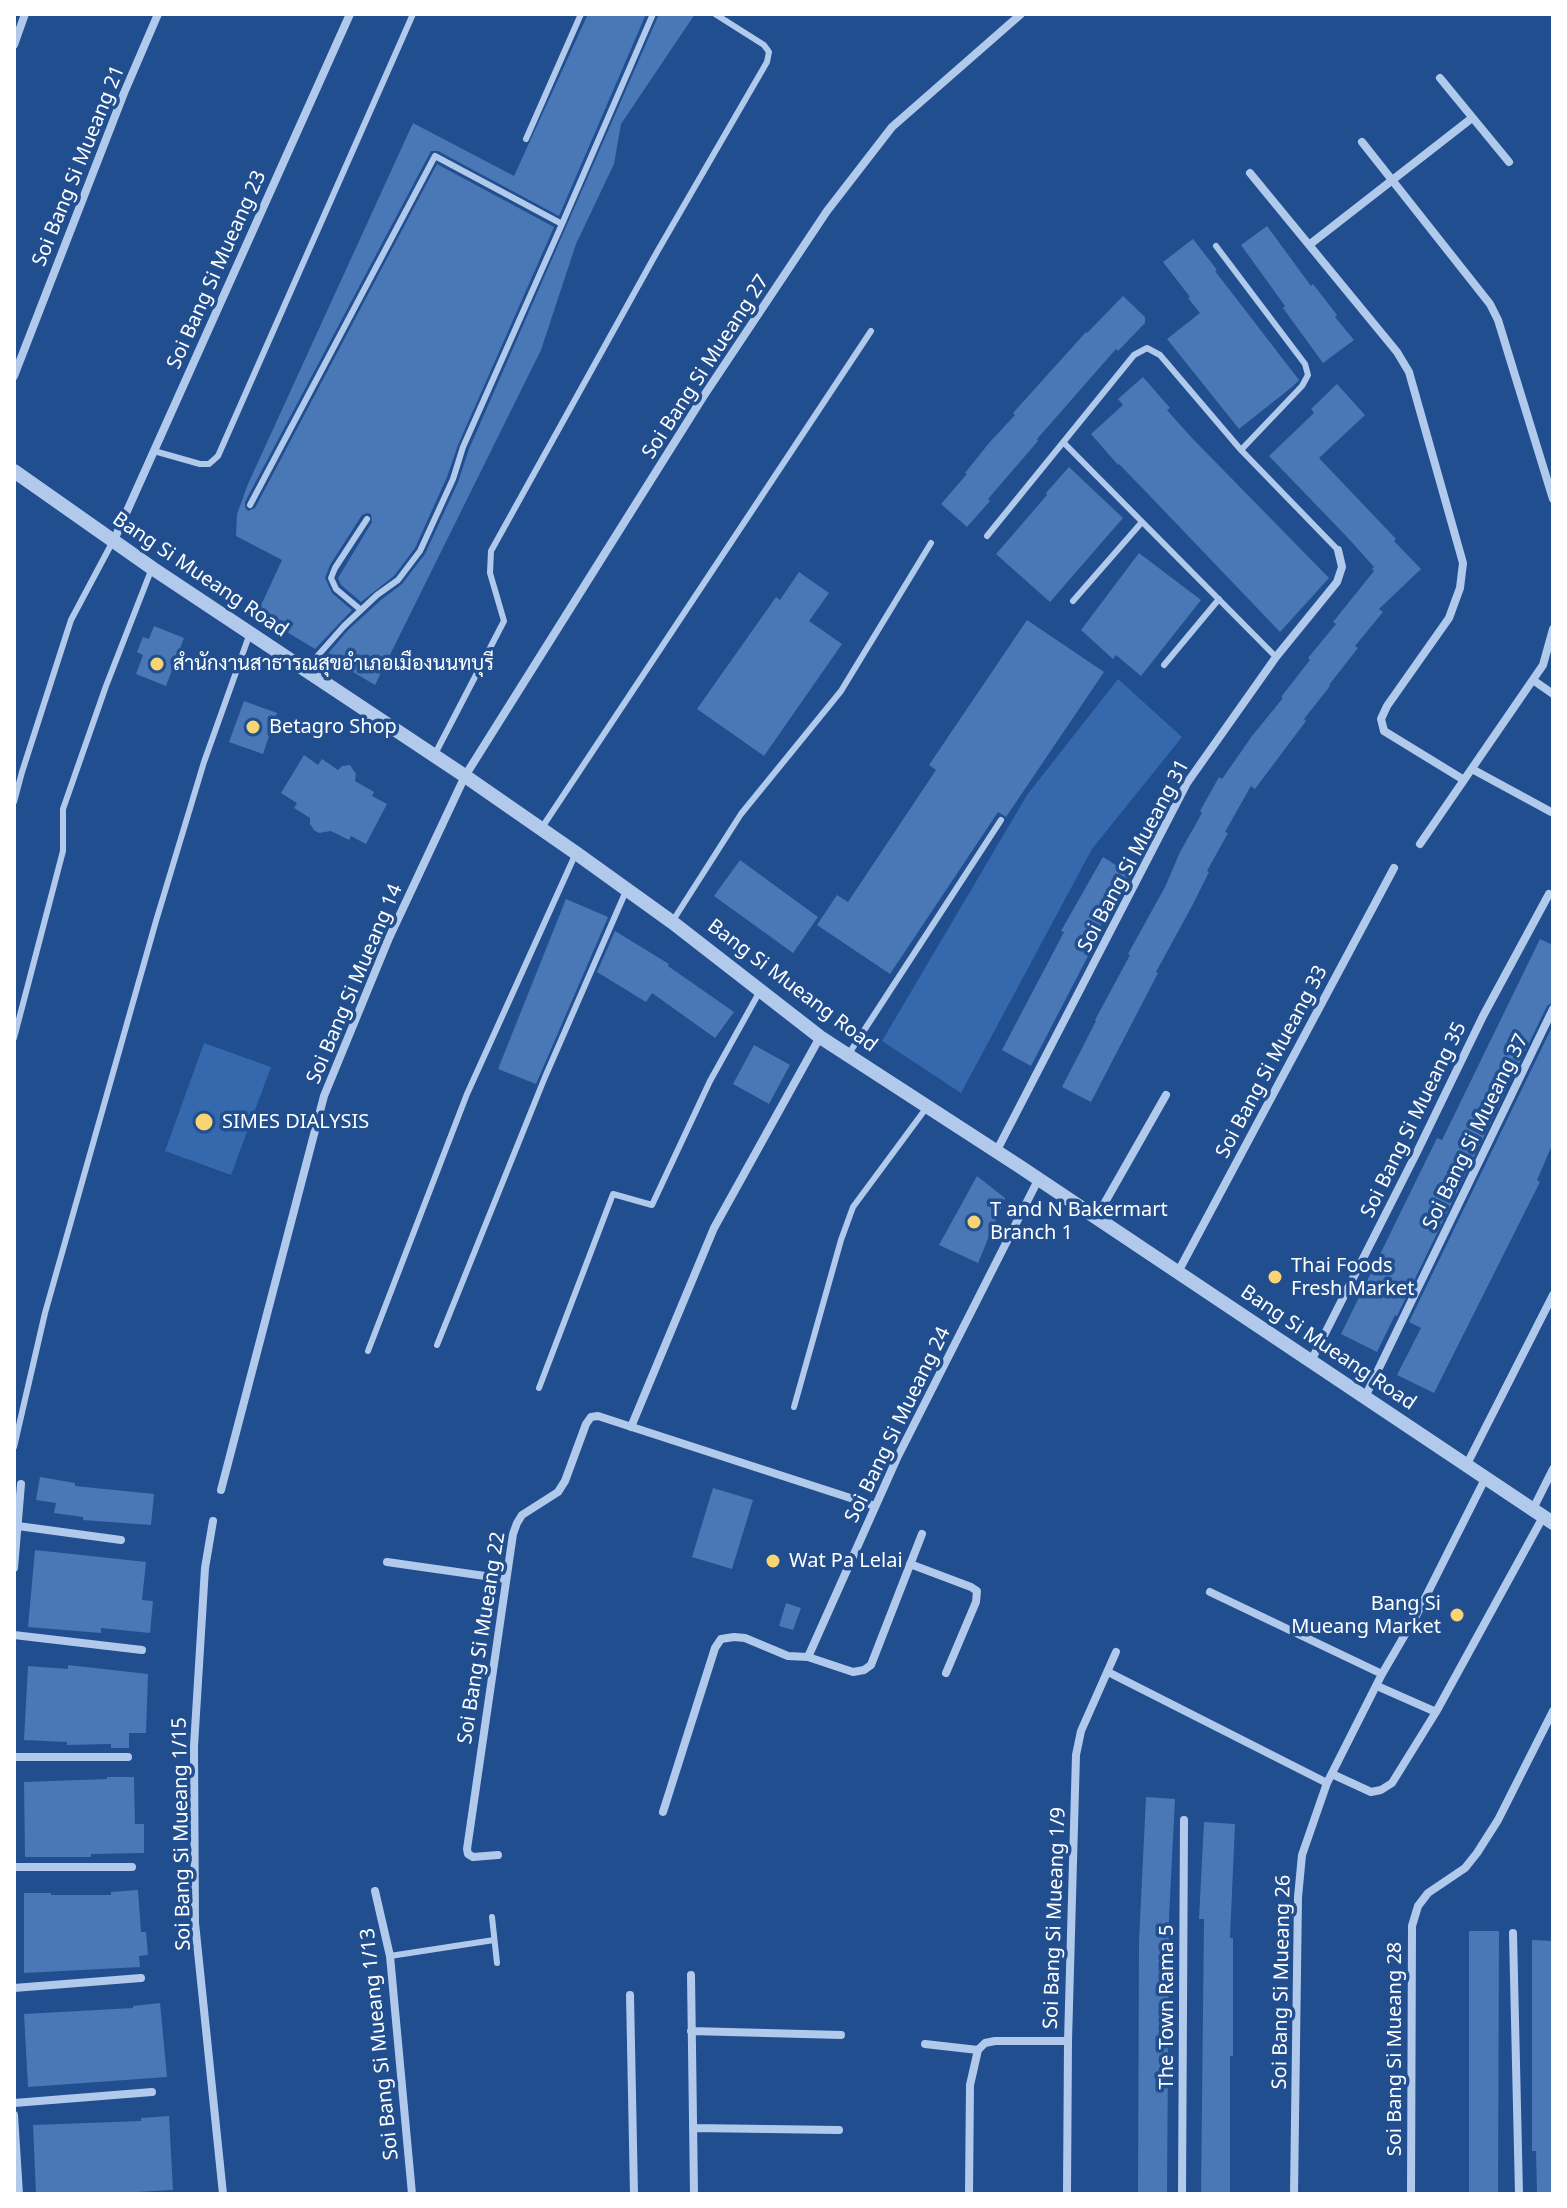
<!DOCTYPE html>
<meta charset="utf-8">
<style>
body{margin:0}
#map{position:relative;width:1567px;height:2208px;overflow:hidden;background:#214e8e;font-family:"Noto Sans",sans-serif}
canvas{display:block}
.frame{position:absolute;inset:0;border:16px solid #fff;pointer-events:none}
</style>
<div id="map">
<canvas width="1567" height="2208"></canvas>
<div class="frame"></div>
</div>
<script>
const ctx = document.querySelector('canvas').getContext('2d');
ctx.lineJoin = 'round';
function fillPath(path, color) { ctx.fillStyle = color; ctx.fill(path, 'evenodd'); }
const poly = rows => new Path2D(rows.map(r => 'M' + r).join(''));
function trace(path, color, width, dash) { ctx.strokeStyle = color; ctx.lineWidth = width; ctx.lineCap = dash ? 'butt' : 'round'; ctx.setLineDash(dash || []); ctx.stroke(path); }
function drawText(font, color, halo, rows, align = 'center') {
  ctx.font = font + ' "Noto Sans",Sarabun,sans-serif'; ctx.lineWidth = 7; ctx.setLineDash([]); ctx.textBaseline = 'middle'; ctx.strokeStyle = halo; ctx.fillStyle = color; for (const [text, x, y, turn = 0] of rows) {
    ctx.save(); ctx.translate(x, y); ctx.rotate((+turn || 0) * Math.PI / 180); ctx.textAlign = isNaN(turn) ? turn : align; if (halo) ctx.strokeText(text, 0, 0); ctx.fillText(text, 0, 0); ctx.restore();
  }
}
fillPath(poly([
 [1118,679,1182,737,1092,849,961,1093,882,1041,1027,795],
 [204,1043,271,1067,231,1175,165,1151]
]), '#3568ac');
fillPath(poly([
 [588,14,646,14,559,216,438,151,431,151,245,502,245,507,248,511,255,508,437,164,554,227,458,445,447,477,415,548,394,576,361,602,341,585,338,578,372,522,371,514,367,513,362,515,330,565,325,578,332,593,352,610,315,649,257,614,282,560,236,536,237,514,248,484,413,123,514,176],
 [659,14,695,14,621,124,614,164,576,244,541,350,375,685,326,656,348,630,381,600,402,584,425,554,458,482,469,449],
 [1267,226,1311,286,1313,284,1337,315,1335,317,1354,340,1323,363,1283,308,1285,306,1241,245],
 [1193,239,1217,270,1215,271,1242,306,1299,380,1292,387,1239,429,1167,339,1200,313,1188,298,1190,297,1163,262],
 [1123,296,1145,317,1145,323,1118,351,1116,349,1037,439,1038,441,988,499,990,501,967,527,941,504,967,474,965,473,989,443,1015,415,1013,413,1086,332,1087,333],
 [1143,377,1170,408,1167,410,1191,437,1329,578,1280,632,1149,495,1119,464,1118,465,1091,434,1123,405,1118,399],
 [1337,384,1365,415,1319,458,1396,539,1394,541,1421,569,1379,609,1383,612,1355,646,1358,648,1329,685,1330,686,1304,719,1306,721,1255,789,1251,786,1225,832,1228,833,1207,871,1209,872,1192,906,1156,972,1158,973,1091,1102,1062,1087,1096,1021,1095,1020,1130,955,1128,954,1165,887,1180,852,1202,813,1200,811,1219,777,1222,779,1252,736,1283,698,1281,697,1310,660,1308,658,1336,624,1333,622,1374,571,1372,569,1374,567,1348,538,1269,456,1314,413,1311,409],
 [1069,467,1123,518,1050,602,996,554,1047,495,1046,493],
 [1139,553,1201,600,1141,676,1116,655,1113,659,1081,630],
 [799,572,829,593,809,621,842,644,764,756,697,709,776,597,780,600],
 [1027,620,1104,672,1006,817,998,812,890,974,817,925,837,895,848,902,936,770,929,765],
 [154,626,184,638,166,686,136,674,143,655,137,652,143,637,149,639],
 [244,701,277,713,263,754,229,742],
 [304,755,318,765,322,759,338,770,342,766,350,765,356,774,355,781,374,792,372,796,387,804,366,844,351,836,349,840,331,831,319,833,314,830,310,824,310,818,294,808,297,803,281,793],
 [1103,857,1130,874,1106,912,1108,914,1085,954,1088,956,1031,1066,1002,1050,1064,932,1061,931],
 [740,860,818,917,793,953,714,896],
 [566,899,608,917,536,1084,498,1069],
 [615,931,669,964,668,966,734,1012,715,1038,652,993,646,1002,597,972],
 [1540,939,1553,945,1553,1002,1547,1006,1397,1316,1395,1315,1377,1352,1341,1334,1437,1138,1442,1140],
 [1553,1025,1553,1143,1537,1180,1540,1182,1434,1393,1397,1375,1421,1328,1409,1322],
 [754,1045,790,1065,769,1104,733,1084],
 [977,1176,1005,1198,978,1263,939,1245],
 [40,1477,75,1483,75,1486,154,1494,151,1525,83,1520,83,1517,54,1513,56,1503,36,1500],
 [713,1488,753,1500,732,1569,692,1557],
 [35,1550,146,1562,142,1600,153,1601,150,1633,101,1628,101,1633,28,1627],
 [786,1603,801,1608,793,1630,779,1626],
 [68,1665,148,1674,146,1733,129,1733,129,1748,111,1748,111,1744,67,1745,67,1742,24,1740,28,1666,68,1669],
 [107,1777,134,1777,135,1824,144,1824,144,1853,91,1854,91,1857,25,1857,24,1782,107,1779],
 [1146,1797,1175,1799,1169,1917,1167,2194,1138,2194,1139,1941],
 [1204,1822,1235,1824,1230,1938,1233,1938,1233,2056,1230,2056,1230,2193,1201,2193,1204,1919,1199,1919],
 [138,1890,141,1932,146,1932,148,1955,139,1956,140,1967,24,1973,24,1893,51,1893,51,1895,111,1895,111,1892],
 [1469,1931,1499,1931,1498,2194,1469,2194],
 [1532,1940,1553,1941,1553,2194,1537,2194,1536,2151,1532,2151],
 [160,2003,167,2077,28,2087,24,2014,133,2008,133,2006],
 [169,2116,173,2190,136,2192,136,2194,36,2194,33,2125,141,2121,141,2118]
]), '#4a77b5');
trace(poly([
 [526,139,581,14],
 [562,224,653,14],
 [1216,246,1305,364,1308,375,1302,386,1241,450],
 [1064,443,1276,657],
 [154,451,200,464,209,464,218,456,413,14],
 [250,505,435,156,562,224,463,447,453,479,420,551,398,580,377,595,344,626,305,670],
 [987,536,1134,355,1147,348,1160,355,1241,450,1338,550],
 [1073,601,1142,522],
 [361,610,336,589,331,578,335,568,367,519],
 [1164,665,1219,599],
 [435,754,504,621,490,573,491,551,657,252,767,62,769,52,764,45,715,14],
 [14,802,22,772,71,620,113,541],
 [541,829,871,331],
 [672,922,741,814,841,691,931,543],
 [14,1038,63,851,63,809,106,686,152,568],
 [848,1055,1001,820],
 [437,1345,545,1077,626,891],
 [368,1351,467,1094,576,853],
 [539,1388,613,1194,652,1205,710,1081,760,991],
 [794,1407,841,1240,853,1207,927,1107],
 [14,1447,45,1313,156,921,204,762,250,633],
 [492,1917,497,1963],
 [390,1956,494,1940]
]), '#b1caec', 6);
trace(poly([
 [14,45,25,14],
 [1440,78,1509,162],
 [1362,142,1490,304,1498,320,1553,499],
 [1250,173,1397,352,1409,372,1463,563,1460,588,1449,618,1387,706,1381,719,1384,731,1464,780],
 [1309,245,1472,118],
 [14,376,124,93,158,14],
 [114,540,350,14],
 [1533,680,1553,694],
 [1472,769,1553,813],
 [1420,844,1543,665,1553,629],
 [996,1152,1187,783,1276,657,1337,582,1342,567,1338,550],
 [1096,1218,1166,1095],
 [1178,1272,1394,868],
 [1311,1361,1417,1152,1483,1016,1549,894],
 [1365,1397,1553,1009],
 [631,1427,714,1228,820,1037],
 [1466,1466,1553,1295],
 [221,1490,324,1096,389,938,465,776,703,397,827,211,892,127,1021,14],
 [1533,1509,1553,1469],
 [213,1521,205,1568,194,1746,195,1923,223,2194],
 [18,1526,121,1540],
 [387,1562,506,1579],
 [910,1564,971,1587,977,1591,976,1602,946,1673],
 [14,1568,21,1484],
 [1210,1592,1382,1674],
 [14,1635,142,1650],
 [808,1657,853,1672,864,1670,871,1665,922,1534],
 [1108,1672,1327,1783],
 [1377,1686,1436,1712],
 [14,1757,128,1757],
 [1332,1774,1371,1792,1381,1790,1392,1783,1436,1712,1543,1517],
 [663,1812,715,1648,721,1639,734,1637,745,1638,788,1656,808,1657,897,1458,1038,1180],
 [498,1855,473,1857,468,1854,467,1849,513,1534,517,1523,522,1515,558,1492,565,1481,586,1424,591,1417,598,1416,875,1506],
 [14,1867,132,1867],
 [375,1891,390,1956,412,2194],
 [1513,1933,1519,2194],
 [691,1975,694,2194],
 [14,1988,141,1978],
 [630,1995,634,2194],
 [691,2031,841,2035],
 [925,2044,978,2050],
 [14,2103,152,2092],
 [14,2115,19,2194],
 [693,2128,839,2130],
 [969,2194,970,2085,978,2050,985,2043,995,2041,1068,2041],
 [1067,2194,1068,2041,1076,1755,1081,1731,1116,1652],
 [1182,2194,1184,1820],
 [1294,2194,1298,1897,1302,1855,1327,1783,1382,1674,1417,1614,1485,1479],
 [1411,2194,1412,1926,1418,1906,1428,1893,1465,1868,1477,1853,1498,1820,1553,1711]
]), '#b1caec', 8);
trace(poly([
 [14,471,152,568,465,776,576,853,672,922,820,1037,1019,1166,1553,1523]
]), '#b1caec', 14);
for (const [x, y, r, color] of [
 [157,664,8,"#f8d572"],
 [253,727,8,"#f8d572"],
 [204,1122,10,"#f8d572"],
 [974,1222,8,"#f8d572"],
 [1275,1277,8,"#f8d572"],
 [773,1561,8,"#f8d572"],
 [1457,1615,8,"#f8d572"]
]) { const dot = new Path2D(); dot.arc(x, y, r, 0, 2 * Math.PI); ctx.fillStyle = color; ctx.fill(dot); trace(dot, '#214e8e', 3); }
drawText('20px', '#fff', '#214e8e', [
 ["Soi Bang Si Mueang 21",79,166,-68],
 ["Soi Bang Si Mueang 23",217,270,-66],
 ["Soi Bang Si Mueang 27",706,367,-57],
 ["Bang Si Mueang Road",200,575,34],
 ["Soi Bang Si Mueang 31",1134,856,-62],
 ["Soi Bang Si Mueang 14",355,984,-67],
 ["Bang Si Mueang Road",792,986,37],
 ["Soi Bang Si Mueang 33",1272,1062,-62],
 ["Soi Bang Si Mueang 35",1414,1120,-64],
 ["Soi Bang Si Mueang 37",1476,1132,-64],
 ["Bang Si Mueang Road",1328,1348,34],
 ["Soi Bang Si Mueang 24",898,1425,-64],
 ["Soi Bang Si Mueang 22",482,1638,-81],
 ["Soi Bang Si Mueang 1/15",182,1834,-91],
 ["Soi Bang Si Mueang 1/9",1055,1918,-88],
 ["Soi Bang Si Mueang 26",1282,1982,-89],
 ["The Town Rama 5",1167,2007,-90],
 ["Soi Bang Si Mueang 1/13",380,2044,-96],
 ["Soi Bang Si Mueang 28",1395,2049,-90]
]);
drawText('20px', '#fff', '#214e8e', [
 ["สำนักงานสาธารณสุขอำเภอเมืองนนทบุรี",173,664],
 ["Betagro Shop",269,727],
 ["SIMES DIALYSIS",222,1122],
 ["T and N Bakermart",990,1210],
 ["Branch 1",990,1233],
 ["Thai Foods",1291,1266],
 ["Fresh Market",1291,1289],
 ["Wat Pa Lelai",789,1561],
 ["Bang Si",1441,1604,"right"],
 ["Mueang Market",1441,1627,"right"]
], 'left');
</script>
